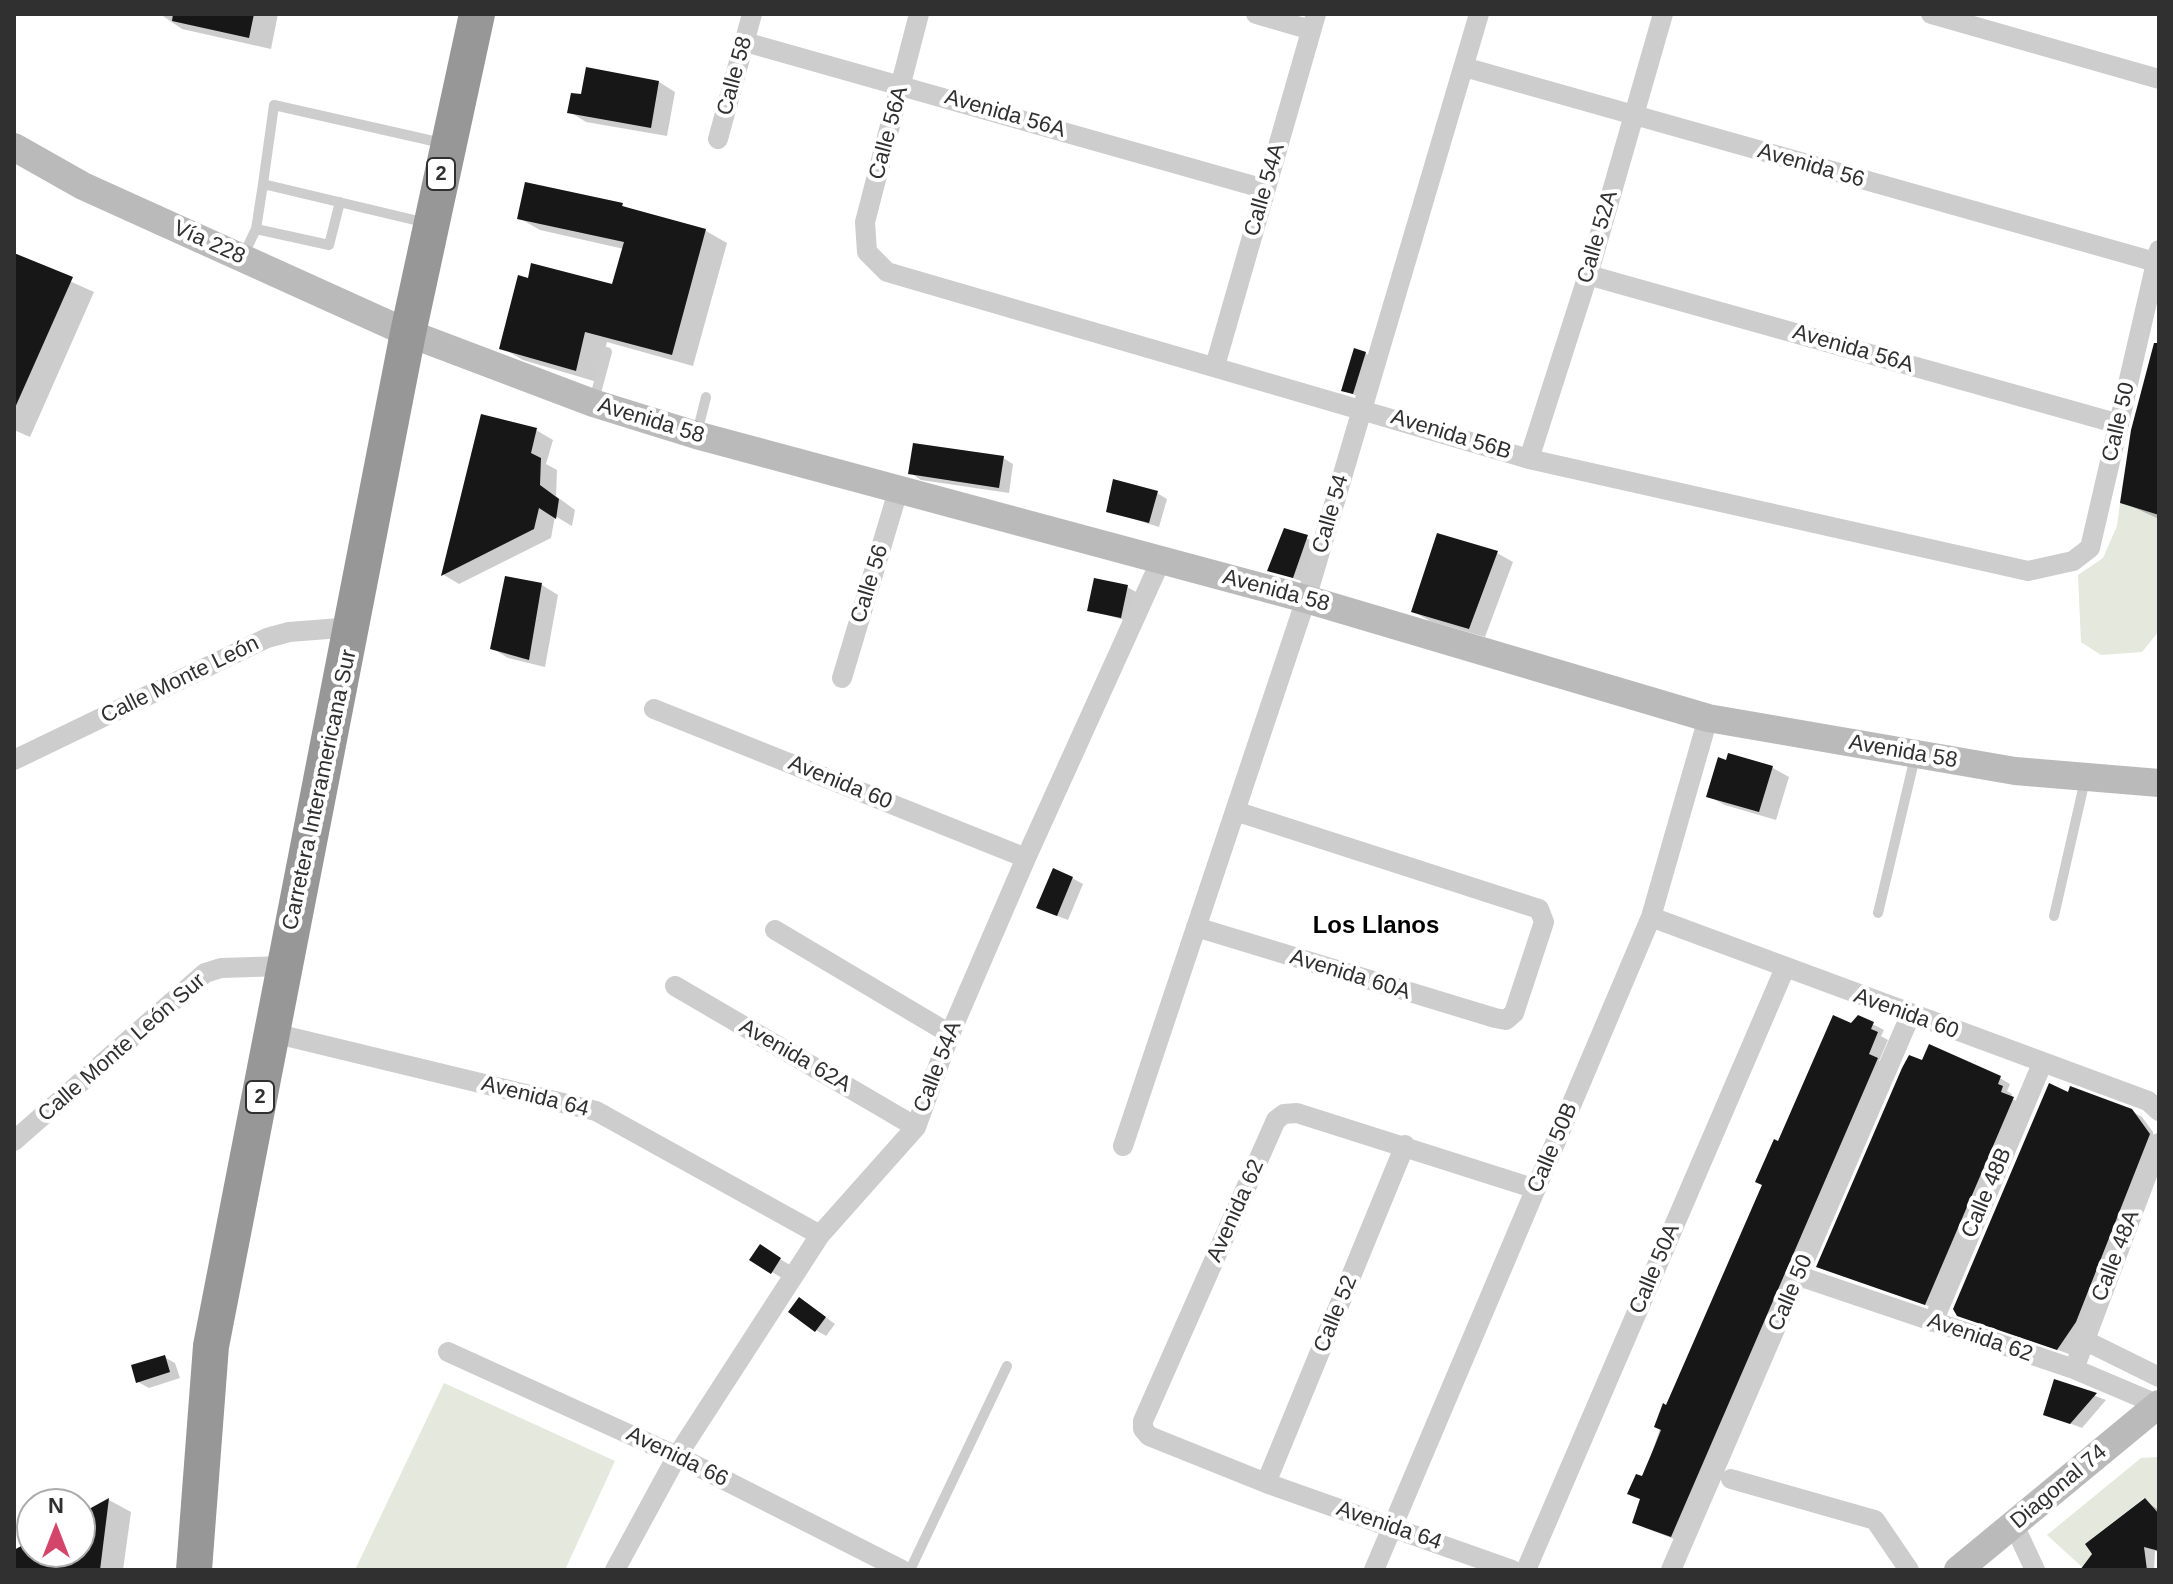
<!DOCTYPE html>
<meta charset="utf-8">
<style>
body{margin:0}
#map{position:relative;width:2173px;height:1584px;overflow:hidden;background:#fff;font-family:Arial,sans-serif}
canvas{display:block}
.frame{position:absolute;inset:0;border:16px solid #303030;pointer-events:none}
.north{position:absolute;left:16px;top:1488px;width:80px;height:80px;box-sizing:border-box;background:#fff;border:2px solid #acacac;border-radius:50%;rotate:0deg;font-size:22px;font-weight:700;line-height:32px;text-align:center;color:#303030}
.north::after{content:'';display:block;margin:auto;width:28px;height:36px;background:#d3456a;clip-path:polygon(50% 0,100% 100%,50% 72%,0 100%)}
</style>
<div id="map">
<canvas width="2173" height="1584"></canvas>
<div class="frame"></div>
<div class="north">N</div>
</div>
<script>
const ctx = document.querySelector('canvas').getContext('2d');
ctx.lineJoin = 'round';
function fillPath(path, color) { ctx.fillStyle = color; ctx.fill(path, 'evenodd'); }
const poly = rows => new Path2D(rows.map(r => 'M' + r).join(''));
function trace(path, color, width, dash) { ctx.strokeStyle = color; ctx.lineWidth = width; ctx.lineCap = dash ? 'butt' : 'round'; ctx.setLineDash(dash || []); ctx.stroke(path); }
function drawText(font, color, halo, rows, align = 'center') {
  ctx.font = font + ' Arial,sans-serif'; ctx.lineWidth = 8; ctx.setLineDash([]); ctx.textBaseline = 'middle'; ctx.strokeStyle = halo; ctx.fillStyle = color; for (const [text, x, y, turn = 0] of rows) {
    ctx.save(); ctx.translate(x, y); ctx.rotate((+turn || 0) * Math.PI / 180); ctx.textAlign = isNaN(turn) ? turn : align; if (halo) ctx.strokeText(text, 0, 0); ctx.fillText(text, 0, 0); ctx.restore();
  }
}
fillPath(poly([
 [2120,503,2159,515,2159,631,2142,652,2101,655,2081,642,2078,575,2103,558,2117,526],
 [444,1383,615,1461,565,1570,355,1570],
 [2159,1457,2159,1514,2144,1498,2085,1544,2092,1554,2082,1567,2047,1535,2141,1458]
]), '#e5e8dc');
fillPath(poly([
 [160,14,278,14,271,49,182,29],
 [659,82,675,92,667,136,586,122,570,112,582,97],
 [622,205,635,212,706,231,727,243,693,366,607,342,597,382,523,360,502,348,614,287,624,249,540,230,519,218],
 [14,256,94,292,30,437,14,430],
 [2159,334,2159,519,2122,502,2139,405],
 [1365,353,1375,359,1364,399,1343,390],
 [482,416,536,430,553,440,546,464,557,470,556,496,575,510,572,526,555,516,551,538,459,584,444,575],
 [1003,458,1013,464,1009,493,921,480,911,473],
 [1157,493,1167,499,1159,527,1108,511],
 [1285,530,1318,543,1304,582,1270,570],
 [1497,553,1513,562,1485,637,1430,621,1414,612],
 [507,578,542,585,558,595,545,667,508,658,492,648],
 [1127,587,1138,593,1131,622,1089,610],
 [1730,755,1773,768,1789,777,1776,820,1725,805,1708,796],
 [1072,878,1083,884,1068,920,1049,913],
 [1859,1017,1884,1030,1881,1036,1888,1040,1879,1061,1887,1065,1682,1542,1645,1528,1635,1522,1642,1500,1643,1479,1667,1408,1780,1143],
 [1923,1063,2000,1078,2010,1084,2007,1091,2012,1094,2011,1098,2023,1105,1937,1309,1820,1268],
 [2069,1095,2131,1111,2142,1117,2153,1132,2156,1148,2073,1351,2069,1354,1958,1314],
 [760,1247,790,1265,782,1278,752,1260],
 [810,1306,835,1324,826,1336,816,1330],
 [164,1357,175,1363,180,1378,149,1388,138,1382],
 [2056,1381,2106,1400,2082,1428,2045,1414],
 [109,1500,131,1512,123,1570,14,1570,14,1552,32,1542,32,1552,80,1552,80,1516],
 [2145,1501,2159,1510,2159,1552,2155,1551,2154,1570,2090,1570]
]), '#0003');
fillPath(poly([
 [173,14,254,14,249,38,172,21],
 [586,67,659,81,651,128,567,113,571,93,581,94],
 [525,182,623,203,622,206,706,229,672,355,585,332,576,371,499,349,518,275,528,278,531,263,612,284,624,242,517,219],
 [14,253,73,277,14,410],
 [2154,343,2159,343,2159,515,2120,503,2131,430],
 [1354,348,1366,352,1353,394,1341,391],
 [481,414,537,428,531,453,541,458,540,485,559,499,556,519,539,508,534,529,441,576],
 [913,443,1004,456,999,488,908,474],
 [1113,479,1158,491,1149,523,1106,512],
 [1284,528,1308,535,1293,578,1267,571],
 [1437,533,1498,551,1469,629,1411,612],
 [505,576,542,583,529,660,490,649],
 [1094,578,1128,585,1121,618,1087,611],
 [1728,753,1773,766,1759,812,1706,797,1718,757,1726,760],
 [1053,868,1073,877,1057,916,1036,908],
 [1833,1015,1851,1023,1858,1015,1874,1022,1871,1029,1878,1032,1869,1054,1878,1058,1671,1537,1632,1523,1640,1499,1627,1494,1636,1474,1642,1476,1653,1450,1661,1430,1654,1427,1663,1403,1666,1405,1762,1185,1755,1182,1774,1139,1778,1141],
 [1929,1044,2001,1076,1998,1084,2003,1086,2001,1092,2014,1097,1925,1305,1816,1267,1902,1068,1909,1055,1922,1060],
 [2049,1083,2068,1092,2070,1086,2132,1109,2150,1134,2076,1322,2057,1350,1957,1316,1953,1309],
 [760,1244,781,1258,771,1274,749,1260],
 [799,1297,826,1317,815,1332,788,1312],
 [165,1355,170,1372,136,1383,131,1365],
 [2054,1379,2097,1393,2070,1424,2043,1415],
 [109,1498,100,1570,14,1570,14,1550,32,1540,32,1552,80,1552,80,1514],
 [2145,1498,2159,1514,2159,1551,2144,1547,2147,1570,2080,1570,2092,1554,2085,1544]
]), '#171717');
trace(poly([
 [427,223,263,184,274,105,442,143],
 [256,229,329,245,340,202],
 [242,258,256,229,263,184],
 [594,400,607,352],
 [697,433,706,397],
 [1878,913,1915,757],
 [2054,916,2085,780],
 [910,1570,1007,1366]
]), '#cdcdcd', 10);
trace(poly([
 [919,14,865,222,867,252,887,272,1529,459,2028,571,2073,561,2090,548,2159,250],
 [1256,14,1311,30],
 [1931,14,2159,79],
 [745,42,1265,189],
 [1464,67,2159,263],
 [718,139,752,14],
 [1588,275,2119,424],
 [1215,366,1316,14],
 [1529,459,1588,275,1663,14],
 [842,678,898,491],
 [654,709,1026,858],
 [14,760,267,638,289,632,353,627],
 [1651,917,2148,1101,2159,1111],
 [1196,927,1495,1018,1506,1020,1514,1013,1544,922,1539,909,1235,811],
 [775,930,950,1034],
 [675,986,916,1127],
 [273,1033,596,1111,820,1235],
 [14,1141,205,973,221,968,284,966],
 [1123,1146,1306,599,1479,14],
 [1799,1276,2074,1369,2159,1405],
 [1933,1322,2042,1064],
 [2084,1340,2159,1377],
 [448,1352,677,1456,902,1570],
 [2074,1369,2159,1143],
 [1731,1479,1875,1520,1909,1570],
 [1266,1483,1405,1145],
 [2014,1525,2035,1570],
 [615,1570,677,1456,820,1235,916,1127,950,1034,1026,858,1161,560],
 [1374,1570,1651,917,1708,718],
 [1512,1570,1266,1483,1149,1436,1143,1429,1143,1421,1276,1120,1284,1114,1297,1113,1536,1189],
 [1526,1570,1785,968],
 [1671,1570,1910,1016]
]), '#cdcdcd', 20);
trace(poly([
 [14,147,83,186,408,333,593,403,696,435,1306,599,1708,718,2015,771,2159,783],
 [1958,1570,2159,1404]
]), '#bababa', 28);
trace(poly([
 [194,1570,211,1346,408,333,477,14]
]), '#979797', 36);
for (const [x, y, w] of [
 [441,174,28],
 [260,1097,28]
]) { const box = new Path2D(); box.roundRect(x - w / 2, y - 16, w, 32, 6); ctx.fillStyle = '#fff'; ctx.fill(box); trace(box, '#303030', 2); }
drawText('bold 20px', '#303030', null, [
 ["2",441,174],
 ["2",260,1097]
]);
drawText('22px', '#303030', '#fff', [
 ["Calle 58",735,76,-75],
 ["Avenida 56A",1005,114,16],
 ["Calle 56A",889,133,-75],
 ["Avenida 56",1811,166,16],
 ["Calle 54A",1265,190,-74],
 ["Calle 52A",1598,237,-74],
 ["Vía 228",209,243,24],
 ["Avenida 56A",1853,349,16],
 ["Avenida 58",651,421,17],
 ["Calle 50",2119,422,-77],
 ["Avenida 56B",1451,435,17],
 ["Calle 54",1331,514,-74],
 ["Calle 56",870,584,-73],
 ["Avenida 58",1276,591,15],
 ["Calle Monte León",180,680,-26],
 ["Avenida 58",1903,752,10],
 ["Avenida 60",840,783,22],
 ["Carretera Interamericana Sur",320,790,-78],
 ["Avenida 60A",1350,975,17],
 ["Avenida 60",1906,1014,20],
 ["Calle Monte León Sur",122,1048,-41],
 ["Avenida 62A",795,1056,30],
 ["Calle 54A",938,1067,-69],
 ["Avenida 64",535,1097,14],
 ["Calle 50B",1553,1148,-67],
 ["Calle 48B",1987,1193,-67],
 ["Avenida 62",1236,1211,-66],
 ["Calle 48A",2116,1256,-69],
 ["Calle 50A",1655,1269,-67],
 ["Calle 50",1791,1293,-67],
 ["Calle 52",1336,1314,-68],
 ["Avenida 62",1980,1338,19],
 ["Avenida 66",677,1457,26],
 ["Diagonal 74",2059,1487,-40],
 ["Avenida 64",1389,1526,19]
]);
drawText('bold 24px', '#000', '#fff', [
 ["Los Llanos",1376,926]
]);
</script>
